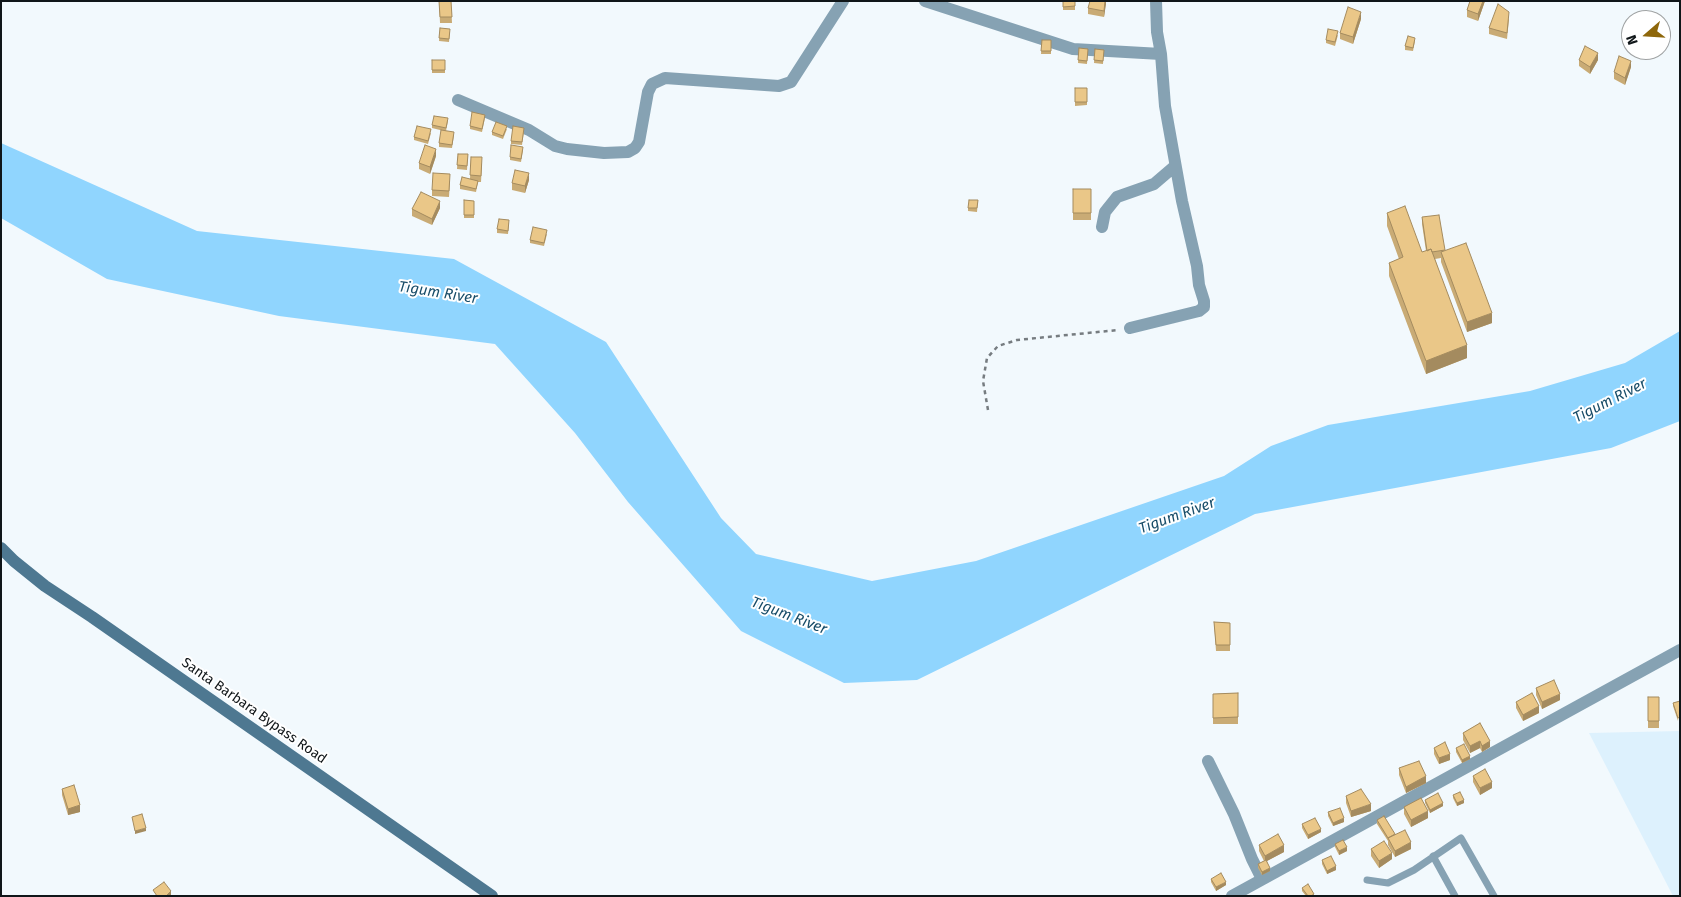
<!DOCTYPE html>
<style>
body{margin:0}
#map{position:relative;width:1681px;height:897px;overflow:hidden;background:#f2f9fd;font-family:"Fira Sans",sans-serif}
canvas{display:block}
.frame{position:absolute;inset:0;border:2px solid #101619;pointer-events:none}
.north{position:absolute;left:1621px;top:10px;width:50px;height:50px;box-sizing:border-box;background:#fff;border:1px solid #9fa2a3;border-radius:50%;rotate:251deg;font-size:14px;font-weight:700;line-height:20px;text-align:center;color:#101619}
.north::after{content:'';display:block;margin:auto;width:18px;height:22px;background:#8e670b;clip-path:polygon(50% 0,100% 100%,50% 72%,0 100%)}
</style>
<div id="map">
<canvas width="1681" height="897"></canvas>
<div class="frame"></div>
<div class="north">N</div>
</div>
<script>
const ctx = document.querySelector('canvas').getContext('2d');
ctx.lineJoin = 'round';
function fillPath(path, color) { ctx.fillStyle = color; ctx.fill(path, 'evenodd'); }
const poly = rows => new Path2D(rows.map(r => 'M' + r).join(''));
function trace(path, color, width, dash) { ctx.strokeStyle = color; ctx.lineWidth = width; ctx.lineCap = dash ? 'butt' : 'round'; ctx.setLineDash(dash || []); ctx.stroke(path); }
function drawText(font, color, halo, rows, align = 'center') {
  ctx.font = font + ' "Fira Sans",sans-serif'; ctx.lineWidth = 4; ctx.setLineDash([]); ctx.textBaseline = 'middle'; ctx.strokeStyle = halo; ctx.fillStyle = color; for (const [text, x, y, turn = 0] of rows) {
    ctx.save(); ctx.translate(x, y); ctx.rotate((+turn || 0) * Math.PI / 180); ctx.textAlign = isNaN(turn) ? turn : align; if (halo) ctx.strokeText(text, 0, 0); ctx.fillText(text, 0, 0); ctx.restore();
  }
}
fillPath(poly([
 [1680,731,1680,896,1673,896,1589,733]
]), '#ddf1fd');
fillPath(poly([
 [1,143,197,231,454,259,606,342,721,518,756,554,872,581,976,561,1224,476,1271,446,1328,425,1530,391,1625,363,1680,331,1680,421,1611,448,1255,514,917,680,844,683,741,631,628,502,575,433,495,344,279,316,107,279,1,218]
]), '#90d5fe');
trace(poly([
 [988,410,983,381,987,358,998,346,1017,340,1118,330]
]), '#767c80', 2.5, [4, 4]);
trace(poly([
 [1433,856,1455,896],
 [1367,880,1388,883,1414,870,1461,838,1494,896]
]), '#86a2b3', 7);
trace(poly([
 [925,1,1073,49,1161,54,1157,32,1156,1],
 [458,100,529,130,555,146,567,149,604,153,628,152,635,148,639,142,648,92,652,84,665,78,779,86,791,82,843,1],
 [1102,227,1105,212,1117,197,1154,184,1175,166],
 [1130,328,1199,311,1204,307,1204,301,1199,285,1197,266,1182,201,1165,106,1161,54],
 [1208,761,1234,814,1252,859,1262,879],
 [1232,896,1680,650]
]), '#86a2b3', 12);
trace(poly([
 [1,548,14,561,45,586,92,617,492,896]
]), '#4e7891', 12);
fillPath(poly([
 [439,1,451,1,452,23,440,23],
 [1063,1,1075,1,1075,10,1063,10],
 [1106,1,1104,17,1088,14,1088,8],
 [1470,1,1485,1,1478,21,1467,17,1467,10],
 [1361,19,1353,44,1340,39,1340,33],
 [1509,19,1507,39,1489,34,1489,28],
 [440,28,450,32,449,42,439,41],
 [1338,35,1335,46,1326,43,1326,40],
 [1042,40,1051,40,1051,54,1041,54],
 [1415,41,1413,51,1405,50,1405,46],
 [1079,48,1088,49,1087,64,1078,63],
 [1095,49,1104,50,1103,64,1094,63],
 [432,60,445,60,445,73,432,73],
 [1579,60,1598,60,1590,74,1579,66],
 [1631,67,1625,85,1614,79,1614,72],
 [1075,88,1087,88,1087,105,1075,106],
 [485,118,482,132,470,129,470,126],
 [448,121,446,131,454,135,452,148,439,147,439,143,444,131,432,128,432,125],
 [507,129,503,139,492,135,492,132],
 [524,131,522,145,511,144,511,141],
 [431,133,428,144,414,140,414,137],
 [523,150,521,162,510,160,510,157],
 [458,154,468,154,467,170,457,169],
 [436,156,430,174,419,169,419,163],
 [471,157,482,164,481,182,478,182,476,192,460,189,460,185,470,179],
 [529,180,525,193,512,190,512,183],
 [450,181,449,197,432,196,432,190],
 [1073,189,1091,189,1091,220,1073,220],
 [464,200,474,201,474,218,464,218],
 [978,200,977,212,968,211,968,208],
 [440,208,432,225,412,216,412,209],
 [1387,213,1422,252,1426,251,1422,224,1422,217,1492,323,1467,332,1441,262,1441,258,1435,259,1467,358,1426,374,1389,276,1389,263,1399,259,1387,226],
 [509,223,508,234,497,233,497,229],
 [547,234,544,246,530,243,530,240],
 [1214,622,1230,623,1230,651,1216,651],
 [1536,688,1560,700,1542,709,1536,695],
 [1238,693,1238,724,1213,724,1213,694],
 [1648,697,1659,697,1659,728,1648,728],
 [1680,701,1678,721,1673,706,1673,703],
 [1516,702,1539,713,1523,721,1516,708],
 [1480,723,1490,747,1482,752,1480,748,1470,753,1463,740,1463,733],
 [1434,748,1450,760,1439,764,1434,754],
 [1456,748,1470,759,1462,763,1456,752],
 [1399,768,1426,783,1406,793,1399,775],
 [1473,776,1492,788,1480,795,1473,782],
 [62,789,80,812,68,815,62,795],
 [1453,795,1464,803,1457,806,1453,798],
 [1346,796,1371,811,1351,817,1346,803],
 [1425,800,1443,806,1430,813,1425,803],
 [1404,807,1428,818,1411,827,1404,814],
 [1328,812,1344,822,1333,826,1328,816],
 [1377,820,1395,835,1411,849,1395,857,1388,845,1388,841,1377,824],
 [1302,824,1321,832,1308,839,1302,828],
 [1335,844,1347,851,1339,855,1335,847],
 [1259,845,1284,852,1267,861,1270,871,1262,875,1258,868,1258,864,1264,861,1259,851],
 [1371,849,1392,859,1379,868,1371,856],
 [1322,860,1336,870,1327,874,1322,864],
 [1211,879,1226,885,1216,891,1211,882],
 [1302,888,1314,896,1306,896,1302,891]
]), '#c9ab75');
fillPath(poly([
 [1105,1,1106,1,1106,4,1104,17,1104,11],
 [1483,1,1485,1,1478,21,1478,14],
 [1361,12,1361,19,1353,44,1353,37],
 [1598,53,1598,60,1590,74,1590,67],
 [1631,61,1631,67,1625,85,1625,78],
 [436,149,436,156,430,174,430,167],
 [529,173,529,180,525,193,525,186],
 [440,201,440,208,432,225,432,219],
 [1492,313,1492,323,1467,332,1467,322],
 [1467,345,1467,358,1426,374,1426,361],
 [1560,694,1560,700,1542,709,1542,702],
 [1539,706,1539,713,1523,721,1523,715],
 [1480,741,1480,748,1470,753,1470,746],
 [1490,741,1490,747,1482,752,1482,746],
 [1450,754,1450,760,1439,764,1439,758],
 [1470,756,1470,759,1462,763,1462,760],
 [1426,776,1426,783,1406,793,1406,787],
 [1492,782,1492,788,1480,795,1480,788],
 [1464,800,1464,803,1457,806,1457,803],
 [1443,803,1443,806,1430,813,1430,810],
 [1371,804,1371,811,1351,817,1351,811],
 [80,805,80,812,68,815,68,809],
 [1428,811,1428,818,1411,827,1411,820],
 [1344,818,1344,822,1333,826,1333,823],
 [146,828,146,831,135,834,135,831],
 [1321,829,1321,832,1308,839,1308,835],
 [1411,842,1411,849,1395,857,1395,851],
 [1284,845,1284,852,1265,862,1265,856],
 [1347,847,1347,851,1339,855,1339,851],
 [1392,853,1392,859,1379,868,1379,861],
 [1336,866,1336,870,1327,874,1327,871],
 [1270,868,1270,871,1262,875,1262,872],
 [1226,882,1226,885,1216,891,1216,887],
 [171,891,171,895,170,896,166,896]
]), '#a48b5f');
const building = poly([
 [439,1,451,1,452,17,440,17,439,1],
 [1063,1,1075,1,1075,6,1063,7,1063,1],
 [1090,1,1105,1,1104,11,1088,8,1090,1],
 [1470,1,1483,1,1478,14,1467,10,1470,1],
 [1498,4,1509,12,1507,33,1489,28,1498,4],
 [1348,7,1361,12,1353,37,1340,33,1348,7],
 [440,28,450,29,449,39,439,38,440,28],
 [1328,29,1338,31,1335,42,1326,40,1328,29],
 [1408,36,1415,38,1413,48,1405,46,1408,36],
 [1042,40,1051,40,1051,51,1041,51,1042,40],
 [1585,46,1598,53,1590,67,1579,60,1585,46],
 [1079,48,1088,49,1087,61,1078,60,1079,48],
 [1095,49,1104,50,1103,61,1094,60,1095,49],
 [1619,56,1631,61,1625,78,1614,72,1619,56],
 [432,60,445,60,445,70,432,70,432,60],
 [1075,88,1087,88,1087,102,1075,102,1075,88],
 [472,112,485,115,482,129,470,126,472,112],
 [434,116,448,118,446,128,432,125,434,116],
 [496,122,507,126,503,136,492,132,496,122],
 [417,126,431,129,428,141,414,137,417,126],
 [513,126,524,128,522,142,511,141,513,126],
 [441,130,454,132,452,145,439,143,441,130],
 [425,145,436,149,430,167,419,163,425,145],
 [511,145,523,147,521,159,510,157,511,145],
 [458,154,468,154,467,166,457,165,458,154],
 [471,157,482,157,481,176,470,175,471,157],
 [515,170,529,173,525,186,512,183,515,170],
 [433,173,450,174,449,191,432,190,433,173],
 [462,177,478,181,476,189,460,185,462,177],
 [1073,189,1091,189,1091,213,1073,213,1073,189],
 [421,192,440,201,432,219,412,209,421,192],
 [464,200,474,201,474,215,464,215,464,200],
 [969,200,978,200,977,208,968,208,969,200],
 [1405,206,1422,252,1431,249,1467,345,1426,361,1389,263,1403,257,1387,213,1405,206],
 [1439,215,1445,250,1432,252,1431,249,1427,251,1422,217,1439,215],
 [499,219,509,220,508,231,497,229,499,219],
 [533,227,547,230,544,243,530,240,533,227],
 [1466,243,1492,313,1467,322,1441,252,1466,243],
 [1214,622,1230,623,1230,645,1216,645,1214,622],
 [1554,680,1560,694,1542,702,1536,688,1554,680],
 [1238,693,1238,717,1213,718,1213,694,1238,693],
 [1532,693,1539,706,1523,715,1516,702,1532,693],
 [1648,697,1659,697,1659,721,1648,721,1648,697],
 [1680,701,1680,717,1678,718,1673,703,1680,701],
 [1480,723,1490,741,1482,746,1480,741,1470,746,1463,733,1480,723],
 [1445,742,1450,754,1439,758,1434,748,1445,742],
 [1464,744,1470,756,1462,760,1456,748,1464,744],
 [1419,761,1426,776,1406,787,1399,768,1419,761],
 [1485,769,1492,782,1480,788,1473,776,1485,769],
 [74,785,80,805,68,809,62,789,74,785],
 [1361,789,1371,804,1351,811,1346,796,1361,789],
 [1460,792,1464,800,1457,803,1453,795,1460,792],
 [1438,793,1443,803,1430,810,1425,800,1438,793],
 [1421,798,1428,811,1411,820,1404,807,1421,798],
 [1340,808,1344,818,1333,823,1328,812,1340,808],
 [142,814,146,828,135,831,132,817,142,814],
 [1384,816,1395,834,1388,838,1377,820,1384,816],
 [1315,818,1321,829,1308,835,1302,824,1315,818],
 [1405,830,1411,842,1395,851,1388,838,1405,830],
 [1278,834,1284,845,1265,856,1259,845,1278,834],
 [1343,840,1347,847,1339,851,1335,844,1343,840],
 [1384,841,1392,853,1379,861,1371,849,1384,841],
 [1331,856,1336,866,1327,871,1322,860,1331,856],
 [1266,860,1270,868,1262,872,1258,864,1266,860],
 [1221,873,1226,882,1216,887,1211,879,1221,873],
 [164,882,171,891,166,896,157,896,153,890,164,882],
 [1308,884,1314,894,1311,896,1308,896,1302,888,1308,884]
]);
fillPath(building, '#eac788');
trace(building, '#a48b5f', 1);
drawText('14px', '#101619', '#fff', [
 ["Santa Barbara Bypass Road",254,711,35]
]);
drawText('italic 15px', '#184d69', '#fff', [
 ["Tigum River",438,293,9],
 ["Tigum River",1610,401,-27],
 ["Tigum River",1177,516,-20],
 ["Tigum River",789,616,21]
]);
</script>
